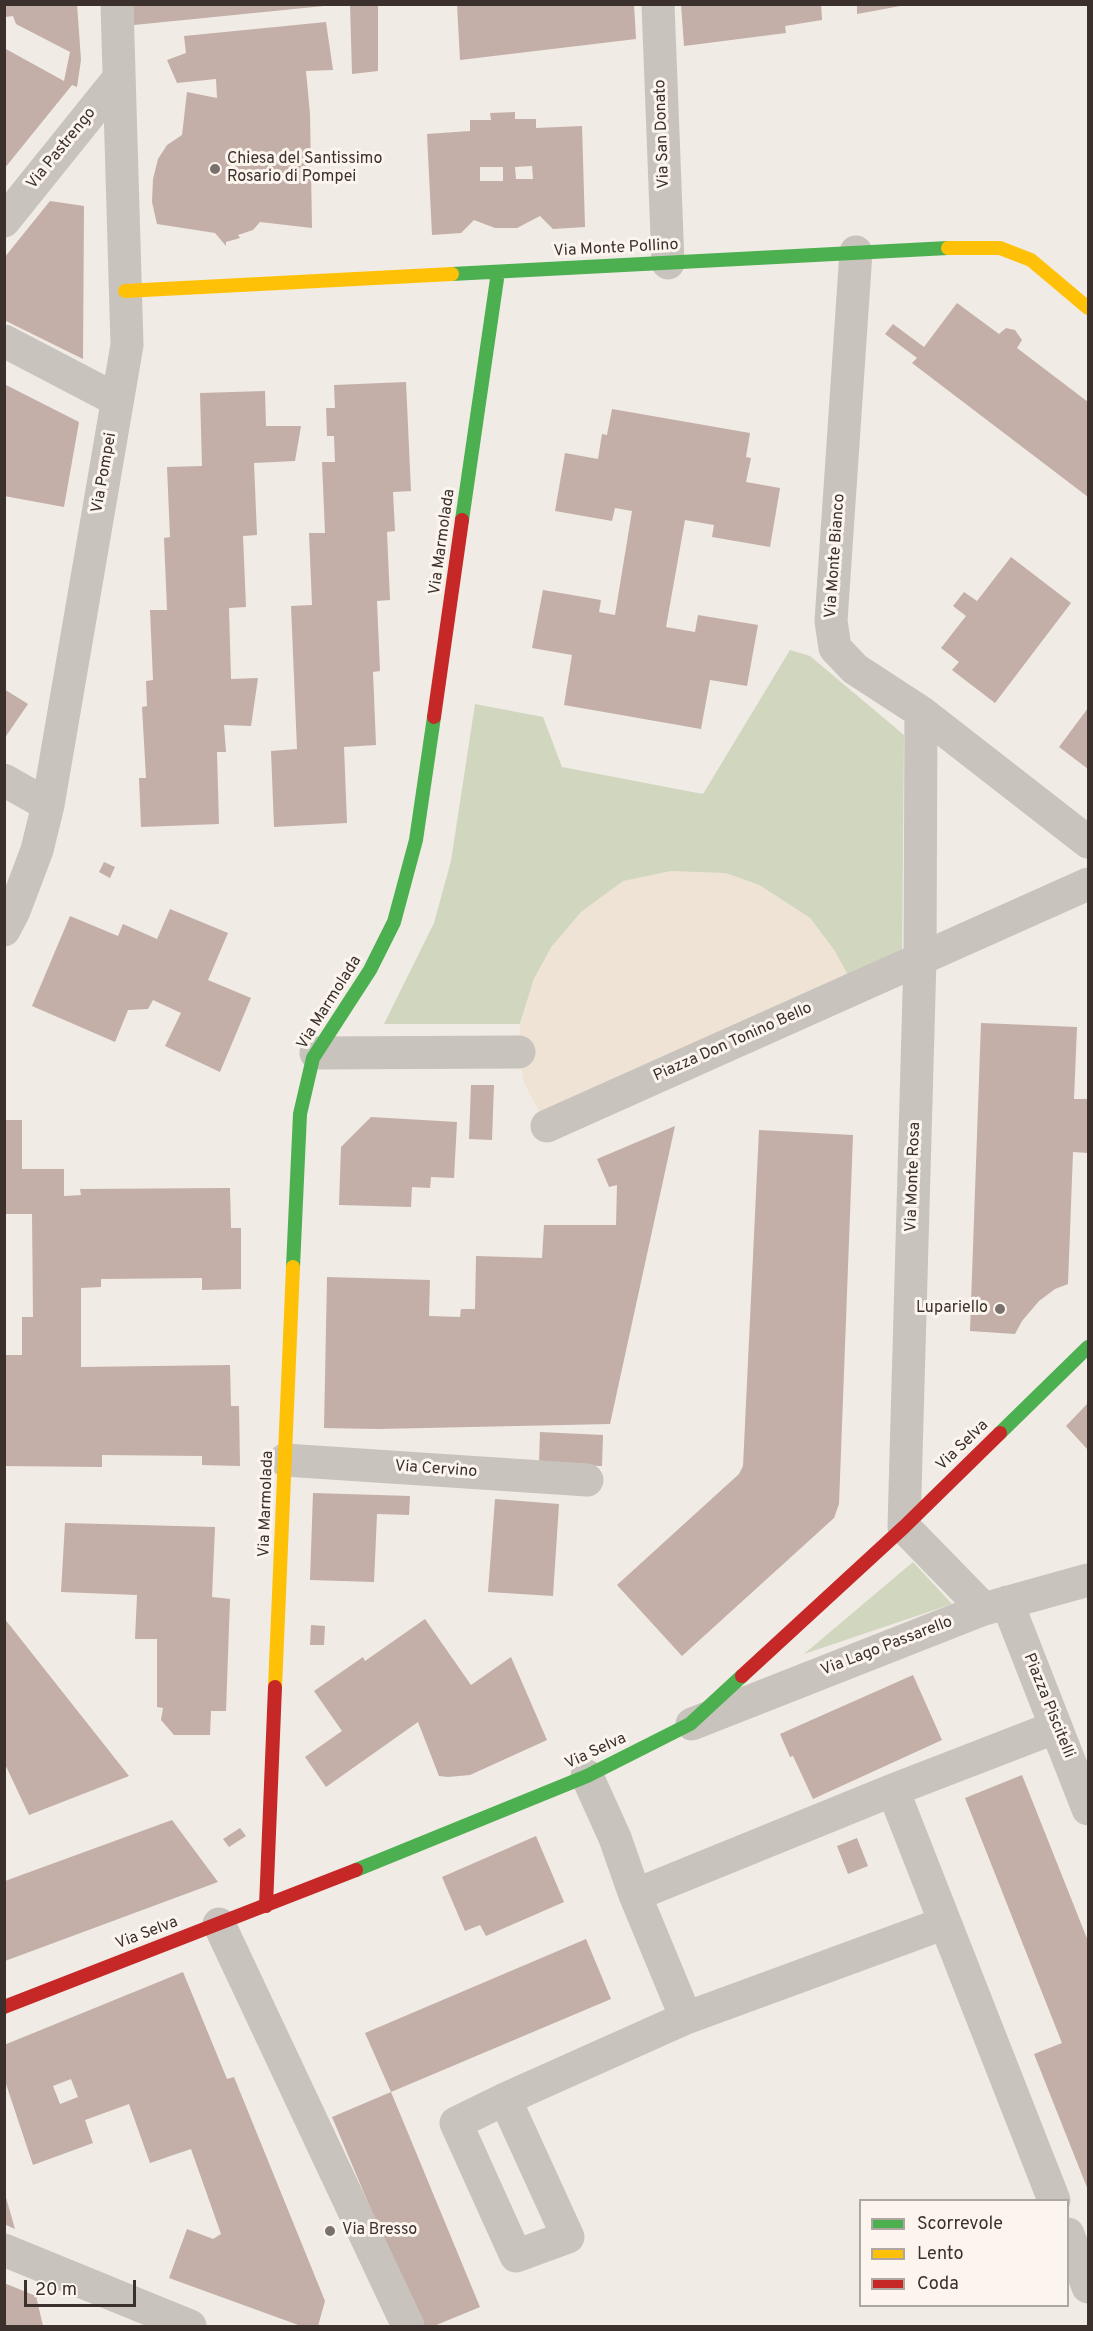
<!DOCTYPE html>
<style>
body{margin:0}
#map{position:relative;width:1093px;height:2331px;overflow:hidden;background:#f0ebe5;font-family:Overpass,sans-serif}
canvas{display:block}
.frame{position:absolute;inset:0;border:6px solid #3b302b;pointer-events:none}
.legend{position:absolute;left:859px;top:2199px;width:210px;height:108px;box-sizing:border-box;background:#fbf5ee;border:2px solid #aea6a0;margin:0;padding:8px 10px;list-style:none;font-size:18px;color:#3b302b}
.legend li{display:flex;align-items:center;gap:12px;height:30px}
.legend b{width:30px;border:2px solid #aea6a0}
.scale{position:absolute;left:24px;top:2280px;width:112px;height:27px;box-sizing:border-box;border:3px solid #3b302b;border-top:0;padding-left:8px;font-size:18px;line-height:21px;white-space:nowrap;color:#3b302b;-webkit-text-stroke:4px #fbf5ee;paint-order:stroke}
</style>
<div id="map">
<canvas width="1093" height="2331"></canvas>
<div class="frame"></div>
<ul class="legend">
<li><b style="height:8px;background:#4caf50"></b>Scorrevole</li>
<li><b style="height:8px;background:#ffc107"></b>Lento</li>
<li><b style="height:8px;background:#c62828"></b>Coda</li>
</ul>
<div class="scale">20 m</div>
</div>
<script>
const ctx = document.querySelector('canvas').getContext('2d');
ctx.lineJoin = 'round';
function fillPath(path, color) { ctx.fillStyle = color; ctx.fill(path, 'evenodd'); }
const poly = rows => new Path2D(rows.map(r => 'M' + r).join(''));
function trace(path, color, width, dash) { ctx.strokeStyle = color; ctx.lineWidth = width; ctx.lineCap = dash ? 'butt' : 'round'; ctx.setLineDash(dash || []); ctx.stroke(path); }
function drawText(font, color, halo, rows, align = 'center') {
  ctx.font = font + ' Overpass,sans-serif'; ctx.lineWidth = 6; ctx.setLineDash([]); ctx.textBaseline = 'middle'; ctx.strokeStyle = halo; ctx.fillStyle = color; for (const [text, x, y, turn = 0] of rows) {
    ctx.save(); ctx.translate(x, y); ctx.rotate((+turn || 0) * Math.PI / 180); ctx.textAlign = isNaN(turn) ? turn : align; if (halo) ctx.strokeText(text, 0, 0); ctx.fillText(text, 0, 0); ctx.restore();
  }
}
fillPath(poly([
 [790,650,810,656,904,735,902,967,855,988,834,950,810,918,759,885,725,873,552,946,534,979,520,1024,384,1024,434,923,451,861,475,704,543,717,562,767,703,794],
 [913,1562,952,1604,804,1654]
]), '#d1d6bf');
fillPath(poly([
 [671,871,725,873,759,885,810,918,834,950,855,988,547,1126,524,1083,519,1052,520,1024,534,979,552,946,581,912,623,881]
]), '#eee3d5');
fillPath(poly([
 [4,4,77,4,81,60,77,87,72,85,4,169,4,48,64,81,70,52,16,24,13,16,5,17],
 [133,4,324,4,324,6,134,25],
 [350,4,378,4,378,71,352,74],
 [457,4,634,4,636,39,460,60],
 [681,4,821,4,822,20,785,26,786,33,684,46],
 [857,4,906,4,906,5,857,14],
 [326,22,333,70,306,71,310,114,312,228,260,222,253,230,238,235,240,238,226,242,226,246,215,233,157,224,152,202,153,179,158,159,167,145,182,135,187,92,217,98,216,79,177,83,167,60,186,53,184,36],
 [515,112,515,119,536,119,536,128,582,126,585,227,553,229,540,216,517,228,495,228,474,220,461,233,432,235,427,134,470,131,470,120,491,120,490,113],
 [532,166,533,179,516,179,515,167],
 [480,167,503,167,503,181,480,181],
 [50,201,84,206,83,359,4,320,4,258],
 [957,303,999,334,1006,328,1015,330,1022,340,1017,348,1088,402,1088,497,912,363,917,358,885,334,893,324,924,347],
 [406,382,411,491,393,492,395,531,387,532,390,600,377,601,380,671,373,672,376,745,344,747,347,823,274,827,271,751,297,749,291,606,312,605,309,533,325,533,322,462,335,462,334,436,327,436,326,408,335,408,334,385],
 [4,384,79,422,64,507,4,496],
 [265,391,266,426,301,426,295,461,254,463,257,535,243,536,246,607,229,608,231,679,258,678,251,726,224,725,226,752,217,752,219,824,141,827,139,778,146,778,142,707,147,706,146,681,153,680,150,610,167,610,164,538,170,537,167,467,202,466,200,393],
 [612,409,750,433,746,457,751,458,746,482,780,488,770,547,712,537,714,525,685,520,666,627,695,632,698,615,758,625,747,686,710,680,701,729,564,705,572,655,532,648,543,590,601,600,599,612,615,615,632,511,615,508,612,521,555,511,565,453,598,459,602,434,607,435],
 [1011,557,1071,603,995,703,952,670,959,662,941,648,966,616,953,606,964,592,977,601],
 [4,689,28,704,4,739],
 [1088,708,1088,769,1059,747],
 [104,862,115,867,110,878,99,872],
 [170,909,228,933,208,980,251,998,220,1072,165,1046,181,1013,153,1000,148,1009,128,1010,115,1042,32,1006,70,916,118,936,123,924,157,939],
 [981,1023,1077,1027,1074,1099,1088,1099,1088,1153,1073,1152,1068,1284,1055,1289,1039,1301,1022,1321,1015,1334,970,1331],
 [471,1085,494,1085,492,1140,469,1139],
 [371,1117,457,1122,454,1178,431,1177,430,1188,412,1187,411,1207,339,1205,341,1147],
 [4,1120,22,1120,22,1169,64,1169,64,1196,81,1195,80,1189,230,1188,231,1228,241,1228,241,1289,202,1290,202,1278,101,1279,101,1287,81,1288,81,1367,230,1365,231,1406,239,1406,240,1466,202,1465,202,1456,102,1455,102,1467,4,1466,4,1355,22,1355,22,1317,33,1317,32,1214,4,1214],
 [675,1126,610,1424,378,1429,324,1428,327,1277,430,1280,429,1316,460,1317,461,1309,475,1309,476,1256,542,1258,544,1225,616,1225,617,1185,609,1187,597,1159],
 [759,1130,853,1135,839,1504,834,1518,682,1656,617,1585,739,1474,743,1466],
 [1088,1403,1088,1450,1066,1426],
 [540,1432,603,1435,602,1466,539,1464],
 [313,1493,410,1496,409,1515,377,1514,374,1582,310,1580],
 [495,1499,559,1504,553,1596,488,1592],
 [65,1523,215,1527,212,1597,230,1599,226,1711,211,1711,210,1735,174,1735,161,1720,163,1708,157,1707,157,1639,135,1639,137,1595,61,1592],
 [4,1618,129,1776,29,1815,4,1762],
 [425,1619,471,1685,511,1657,547,1740,470,1775,448,1777,439,1776,418,1722,326,1787,305,1757,342,1731,314,1691,363,1657,365,1661],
 [311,1625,325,1626,324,1645,310,1645],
 [913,1675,942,1740,813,1799,793,1756,790,1757,780,1734],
 [1022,1775,1088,1941,1088,2190,1034,2054,1062,2043,965,1798],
 [172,1820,218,1882,5,1961,5,1881],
 [240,1828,246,1836,229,1847,223,1839],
 [536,1836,564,1902,486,1936,480,1925,465,1931,442,1877],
 [857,1838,868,1866,848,1874,837,1846],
 [586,1939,611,1999,391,2092,365,2033],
 [183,1972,227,2079,234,2077,325,2301,318,2326,301,2326,169,2278,187,2229,213,2239,221,2234,191,2149,150,2163,129,2104,85,2120,93,2143,33,2165,4,2078,4,2045],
 [71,2079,78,2097,60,2104,53,2086],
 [391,2092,480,2307,434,2326,420,2326,332,2117],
 [4,2194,5,2194,15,2229,4,2224],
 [4,2283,36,2296,43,2326,4,2326]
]), '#c3afa7');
trace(poly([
 [658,4,668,263],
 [4,221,119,78],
 [856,252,831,621,835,648,855,669,921,712,1088,842],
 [4,341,117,400],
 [921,712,920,959,904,1527,984,1609],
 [4,780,48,805],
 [4,930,14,911,37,850,48,805,127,345,117,4],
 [316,1053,519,1052],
 [547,1126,1088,884],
 [285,1460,587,1480],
 [1007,1602,1088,1809],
 [692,1724,984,1609,1088,1580],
 [587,1776,615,1838,635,1895,686,2018],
 [893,1790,1054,2200],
 [635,1895,893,1790,1056,1727],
 [219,1924,408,2326],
 [505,2099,686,2018,945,1923],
 [505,2099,568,2237,516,2256,456,2123,505,2099],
 [1068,2234,1088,2287],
 [4,2250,190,2326]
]), '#c9c3be', 33);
trace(poly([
 [452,274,948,248],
 [462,520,498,272],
 [293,1267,300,1114,313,1058,370,970,394,922,416,840,434,717],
 [1000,1433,1088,1347],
 [356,1870,587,1776,690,1724,742,1676]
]), '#4caf50', 14);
trace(poly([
 [948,248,1000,248,1031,260,1088,308],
 [125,291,452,274],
 [275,1687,293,1267]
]), '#ffc107', 14);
trace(poly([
 [434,717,462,520],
 [742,1676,904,1527,1000,1433],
 [266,1906,275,1687],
 [4,2007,356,1870]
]), '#c62828', 14);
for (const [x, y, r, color] of [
 [215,169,6,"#7a716c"],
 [1000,1309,6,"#7a716c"],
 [330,2231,6,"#7a716c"]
]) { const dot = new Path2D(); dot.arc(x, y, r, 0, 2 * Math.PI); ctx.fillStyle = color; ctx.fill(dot); trace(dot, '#fbf5ee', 2); }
drawText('16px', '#3b302b', '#fbf5ee', [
 ["Via San Donato",663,134,-92],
 ["Via Pastrengo",62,149,-51],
 ["Via Monte Pollino",616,249,-3],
 ["Via Pompei",105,473,-80],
 ["Via Marmolada",443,542,-82],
 ["Via Monte Bianco",836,556,-86],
 ["Via Marmolada",330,1003,-58],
 ["Piazza Don Tonino Bello",733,1043,-24],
 ["Via Monte Rosa",914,1177,-88],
 ["Via Selva",963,1446,-44],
 ["Via Cervino",436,1470,4],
 ["Via Marmolada",267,1504,-88],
 ["Via Lago Passarello",887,1647,-21],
 ["Piazza Piscitelli",1048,1706,68],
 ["Via Selva",596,1752,-25],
 ["Via Selva",147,1934,-21]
]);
drawText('16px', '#3b302b', '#fbf5ee', [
 ["Chiesa del Santissimo",227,160],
 ["Rosario di Pompei",227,178],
 ["Lupariello",988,1309,"right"],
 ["Via Bresso",342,2231]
], 'left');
</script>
